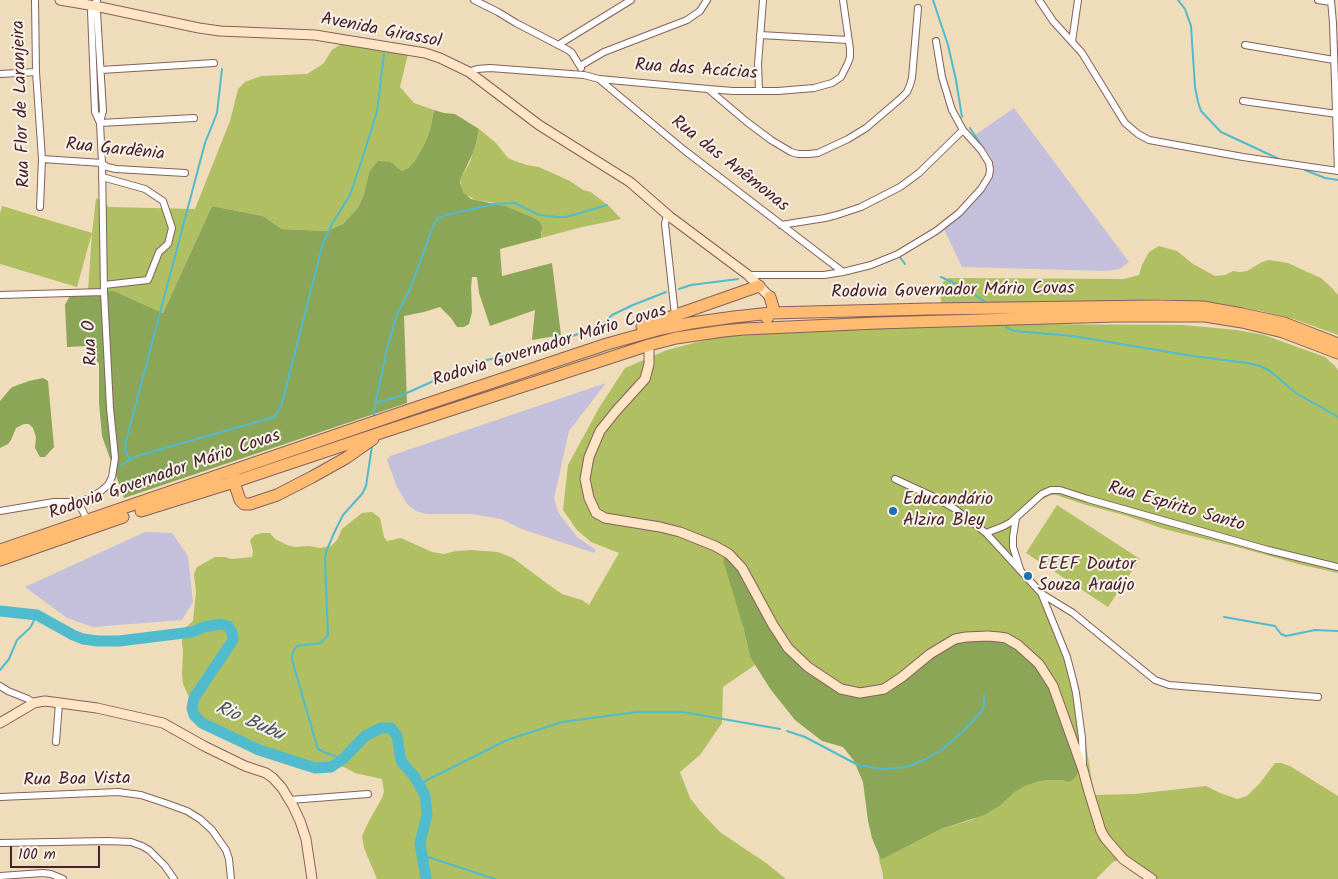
<!DOCTYPE html>
<meta charset="utf-8">
<style>
body{margin:0}
#map{position:relative;width:1338px;height:879px;overflow:hidden;background:#efdcbb;font-family:Kalam,sans-serif}
canvas{display:block}
.scale{position:absolute;left:10px;top:846px;width:90px;height:22px;box-sizing:border-box;border:2px solid #4a1f2b;border-top:0;padding-left:6px;font-size:15px;line-height:18px;white-space:nowrap;color:#4a1f2b;-webkit-text-stroke:4px #f7f3e8;paint-order:stroke}
</style>
<div id="map">
<canvas width="1338" height="879"></canvas>
<div class="scale">100 m</div>
</div>
<script>
const ctx = document.querySelector('canvas').getContext('2d');
ctx.lineJoin = 'round';
function fillPath(path, color) { ctx.fillStyle = color; ctx.fill(path, 'evenodd'); }
const poly = rows => new Path2D(rows.map(r => 'M' + r).join(''));
function trace(path, color, width, dash) { ctx.strokeStyle = color; ctx.lineWidth = width; ctx.lineCap = dash ? 'butt' : 'round'; ctx.setLineDash(dash || []); ctx.stroke(path); }
function drawText(font, color, halo, rows, align = 'center') {
  ctx.font = font + ' Kalam,sans-serif'; ctx.lineWidth = 4; ctx.setLineDash([]); ctx.textBaseline = 'middle'; ctx.strokeStyle = halo; ctx.fillStyle = color; for (const [text, x, y, turn = 0] of rows) {
    ctx.save(); ctx.translate(x, y); ctx.rotate((+turn || 0) * Math.PI / 180); ctx.textAlign = isNaN(turn) ? turn : align; if (halo) ctx.strokeText(text, 0, 0); ctx.fillText(text, 0, 0); ctx.restore();
  }
}
fillPath(poly([
 [1014,108,1129,262,1120,269,1106,271,962,267,943,227,981,193,991,179,994,171,993,164,991,157,975,135],
 [606,383,569,431,554,498,558,512,577,537,596,550,594,553,522,529,501,519,471,514,426,514,416,511,407,504,397,487,387,460,390,456],
 [145,532,172,533,188,556,193,602,182,620,93,627,67,618,25,587]
]), '#c4c0db');
fillPath(poly([
 [341,44,408,54,400,87,414,103,434,110,430,130,425,143,415,161,408,168,402,171,391,162,369,172,364,194,358,208,343,224,327,231,282,229,263,216,212,206,163,313,114,291,88,290,92,233,77,287,0,264,0,214,2,206,92,233,96,198,109,207,195,209,230,121,238,89,245,82,261,76,307,74,323,64,332,50],
 [479,129,496,143,508,158,515,161,527,165,539,167,570,181,583,190,591,192,610,207,621,219,578,228,541,238,542,231,532,217,496,203,476,200,466,195,463,192,461,188,461,178,470,162,476,144],
 [1159,246,1177,251,1193,264,1215,276,1225,275,1233,271,1240,272,1247,271,1262,262,1269,260,1288,263,1314,275,1321,278,1332,288,1338,295,1338,335,1294,319,1261,311,1218,303,1162,299,1131,301,942,304,940,296,943,282,949,278,1124,279,1139,275,1142,265,1149,252],
 [1017,324,1183,325,1237,330,1264,335,1325,357,1336,367,1338,371,1338,573,1302,565,1245,549,1164,529,1124,515,1086,505,1056,495,1051,495,1033,504,1024,512,1019,521,1015,540,1016,553,1023,571,1033,582,1057,627,1084,732,1094,795,1135,794,1206,786,1220,793,1237,799,1247,796,1260,783,1275,763,1281,763,1290,766,1338,796,1338,879,1158,879,1133,865,1124,858,1113,862,1096,879,883,879,883,875,878,855,881,860,941,829,971,820,1001,805,1015,792,1025,786,1037,782,1049,780,1061,780,1068,782,898,681,856,695,743,626,750,657,755,665,723,687,722,723,700,755,680,772,690,798,701,812,720,832,766,863,786,879,377,879,364,848,362,836,369,821,382,798,384,792,382,779,355,773,346,768,335,764,319,767,313,770,309,770,301,765,292,764,243,747,217,733,202,721,195,710,183,684,182,675,183,651,182,642,183,630,193,621,196,592,194,574,197,567,215,557,225,557,232,559,252,557,253,551,250,540,255,535,262,533,270,533,275,539,287,545,295,547,309,546,320,548,331,546,337,540,342,529,362,513,372,512,380,518,384,537,387,541,401,538,432,552,444,554,456,551,471,550,498,552,513,558,545,582,562,594,582,600,589,605,619,553,591,542,577,530,563,510,568,465,599,408,625,368,667,350,713,338,764,332],
 [1057,505,1140,559,1108,607,1026,553]
]), '#b0bf61');
fillPath(poly([
 [434,110,444,113,455,114,479,129,476,144,473,153,461,178,460,183,463,192,471,199,505,206,532,217,540,222,542,227,541,238,500,249,502,276,552,263,561,335,532,340,535,310,490,326,479,293,477,277,472,277,471,287,472,312,469,324,464,327,457,327,451,318,440,307,424,312,404,316,407,403,124,498,102,436,99,403,99,364,87,346,67,347,65,305,73,290,114,291,163,313,212,206,263,216,282,229,327,231,343,224,358,208,364,194,369,172,378,161,391,162,402,171,408,168,415,161,425,143,430,130],
 [43,378,48,381,54,447,45,457,40,457,35,448,36,437,33,428,29,424,24,424,16,428,11,440,8,444,0,448,0,401,11,388,15,386,29,381],
 [726,556,737,562,768,620,829,685,870,693,955,640,998,637,1020,647,1048,680,1073,753,1078,771,1077,775,1072,780,1068,782,1061,780,1049,780,1037,782,1025,786,1015,792,1001,805,984,815,941,829,881,860,872,838,868,821,863,782,854,761,843,747,822,741,795,720,771,690,750,657,743,626,723,560]
]), '#8ca657');
trace(poly([
 [933,0,948,45,956,80,962,117],
 [1178,0,1185,9,1191,26,1195,87,1198,102,1201,111,1221,132,1279,159],
 [970,128,981,145],
 [1305,170,1325,178,1338,180],
 [918,245,931,237],
 [899,256,905,264],
 [830,277,850,273],
 [941,277,965,288,985,302],
 [679,289,691,285,738,279],
 [1006,327,1014,331,1073,336,1193,356,1247,363,1260,366,1270,371,1296,393,1338,417],
 [376,403,400,396,474,363,526,351,597,328,601,326,612,315,633,305,666,292],
 [374,416,375,405,387,349,397,314,410,289,434,224,438,218,449,214,469,210,494,204,515,203,539,215,557,217,566,217,607,205],
 [130,460,126,453,125,445,205,143,217,113,222,69],
 [121,465,137,456,274,417,278,412,281,407,323,243,332,224,350,195,365,150,377,112,384,54],
 [1224,617,1275,626,1281,634,1286,636,1315,630,1338,631],
 [0,670,9,659,17,640,30,628,37,615],
 [787,731,805,737,858,765,882,769,907,767,926,759,943,749,965,729,981,712,984,705,984,695],
 [343,759,324,752,318,749,317,746,292,660,292,655,294,650,297,646,321,643,328,635,325,560,326,552,334,533,343,515,362,494,366,486,372,446],
 [419,784,507,740,562,722,636,712,683,712,780,729],
 [422,855,495,879]
]), '#51bbce', 2);
trace(poly([
 [0,611,37,615,73,635,83,639,98,641,119,641,192,632,204,627,220,624,228,626,232,632,233,639,231,643,194,698,192,708,194,715,202,723,259,750,315,768,331,767,343,759,365,736,381,728,391,728,397,736,401,761,414,776,425,795,427,815,420,843,426,879]
]), '#51bbce', 11);
const street = poly([
 [35,0,36,72,42,159,40,207],
 [474,0,498,12,516,23,568,50,572,53,581,68],
 [1039,0,1053,21,1082,53,1125,123,1138,134,1149,140,1243,157,1338,171],
 [1318,0,1331,2],
 [1331,0,1333,23,1338,171],
 [95,6,97,12,103,111,100,122],
 [760,35,848,40],
 [1072,42,1078,0],
 [558,45,631,0],
 [1245,45,1334,60],
 [580,66,604,52,687,20,700,11,707,0],
 [101,70,214,63],
 [469,72,477,69,490,68,584,75,599,79,708,89,733,91,778,91,814,88,832,83,841,77,848,63,850,57,850,49,843,0],
 [0,74,36,72],
 [600,80,684,150,843,272],
 [708,89,747,122,771,140,791,152,798,154,809,154,818,153,848,139,866,128,900,99,907,92,910,85,912,78,918,8],
 [759,91,758,64,763,0],
 [1243,101,1337,114],
 [100,123,194,118],
 [42,159,102,163,107,167,116,169,185,173],
 [102,177,145,189,163,201,172,228,168,244,159,252,148,280,104,285],
 [669,216,666,219,665,224,675,315],
 [781,225,825,218,837,215,861,207,900,187,919,173,963,130],
 [748,275,824,275,843,272,871,265,898,254,936,231,959,213,981,189,989,176,990,170,989,163,981,150,963,130,952,110,942,77,936,41],
 [0,295,104,292],
 [895,479,936,498,955,509,986,533,1042,594,1073,613,1155,680,1169,685,1318,697],
 [78,502,90,498,101,491,108,485,112,477,115,458,110,408,104,292,102,163,100,123,95,112,91,11,97,0],
 [0,511,54,502,78,502,88,521],
 [1016,518,1013,537,1013,547,1020,569],
 [986,533,1004,526,1011,522,1042,494,1051,490,1060,490,1088,499,1268,550,1338,567],
 [1042,595,1067,657,1073,680,1076,693,1082,738,1083,766],
 [0,686,8,691,28,699,34,703],
 [56,742,59,703],
 [0,797,118,792,141,795,165,803,187,811,200,819,212,830,226,850,229,859,231,879],
 [290,800,368,794],
 [0,843,107,841,131,842,142,846,149,850,165,866,174,879],
 [0,876,43,873,51,874,63,879]
]);
const secondary = poly([
 [60,0,95,6,199,28,220,31,315,35,425,53,440,58,469,72,539,125,630,182,669,216,748,275,770,297],
 [649,345,649,364,645,379,616,411,600,431,589,457,585,479,589,498,596,513,605,518,660,527,680,532,715,546,729,554,742,568,773,625,788,648,808,667,841,689,860,693,884,689,902,677,930,654,955,639,966,637,988,636,999,637,1006,638,1018,645,1039,664,1053,686,1083,770,1089,792,1101,831,1105,838,1123,859,1152,879],
 [0,723,34,703,39,702,45,701,97,708,163,723,204,746,245,766,266,773,273,778,282,788,293,806,300,821,306,839,312,879]
]);
const highway = poly([
 [767,318,771,313,773,307,770,297],
 [642,327,759,286],
 [234,476,234,482,240,500,244,504,250,504,277,495,312,477,346,458,373,439],
 [141,511,234,482,383,432,649,345,676,338,723,331,744,329,877,323,1116,316,1205,316,1242,322,1283,332,1338,353],
 [0,550,418,407,607,344,661,329,691,323,734,317,771,313,929,309,1157,306,1203,307,1242,314,1284,323,1338,344],
 [0,560,123,517]
]);
trace(street, '#84615d', 8);
trace(secondary, '#84615d', 11);
trace(highway, '#84615d', 13);
trace(street, '#fff', 6);
trace(secondary, '#ffe4c6', 9);
trace(highway, '#febb71', 11);
for (const [x, y, r, color] of [
 [893,511,5,"#1f6fb2"],
 [1028,576,5,"#1f6fb2"]
]) { const dot = new Path2D(); dot.arc(x, y, r, 0, 2 * Math.PI); ctx.fillStyle = color; ctx.fill(dot); trace(dot, '#f7f3e8', 2); }
drawText('18px', '#4a1f2b', '#f7f3e8', [
 ["Avenida Girassol",381,32,11],
 ["Rua das Acácias",696,71,4],
 ["Rua Flor de Laranjeira",23,104,-92],
 ["Rua Gardênia",115,151,6],
 ["Rua das Anêmonas",729,165,38],
 ["Rodovia Governador Mário Covas",953,292,-1],
 ["Rua O",92,343,-93],
 ["Rodovia Governador Mário Covas",550,347,-17],
 ["Rodovia Governador Mário Covas",165,476,-19],
 ["Rua Espírito Santo",1176,508,16],
 ["Rua Boa Vista",77,781,-1]
]);
drawText('18px', '#4a1f2b', '#f7f3e8', [
 ["Educandário",903,501],
 ["Alzira Bley",903,522],
 ["EEEF Doutor",1038,566],
 ["Souza Araújo",1038,587]
], 'left');
drawText('italic 19px', '#4c5664', '#f7f3e8', [
 ["Rio Bubu",249,723,24]
]);
</script>
